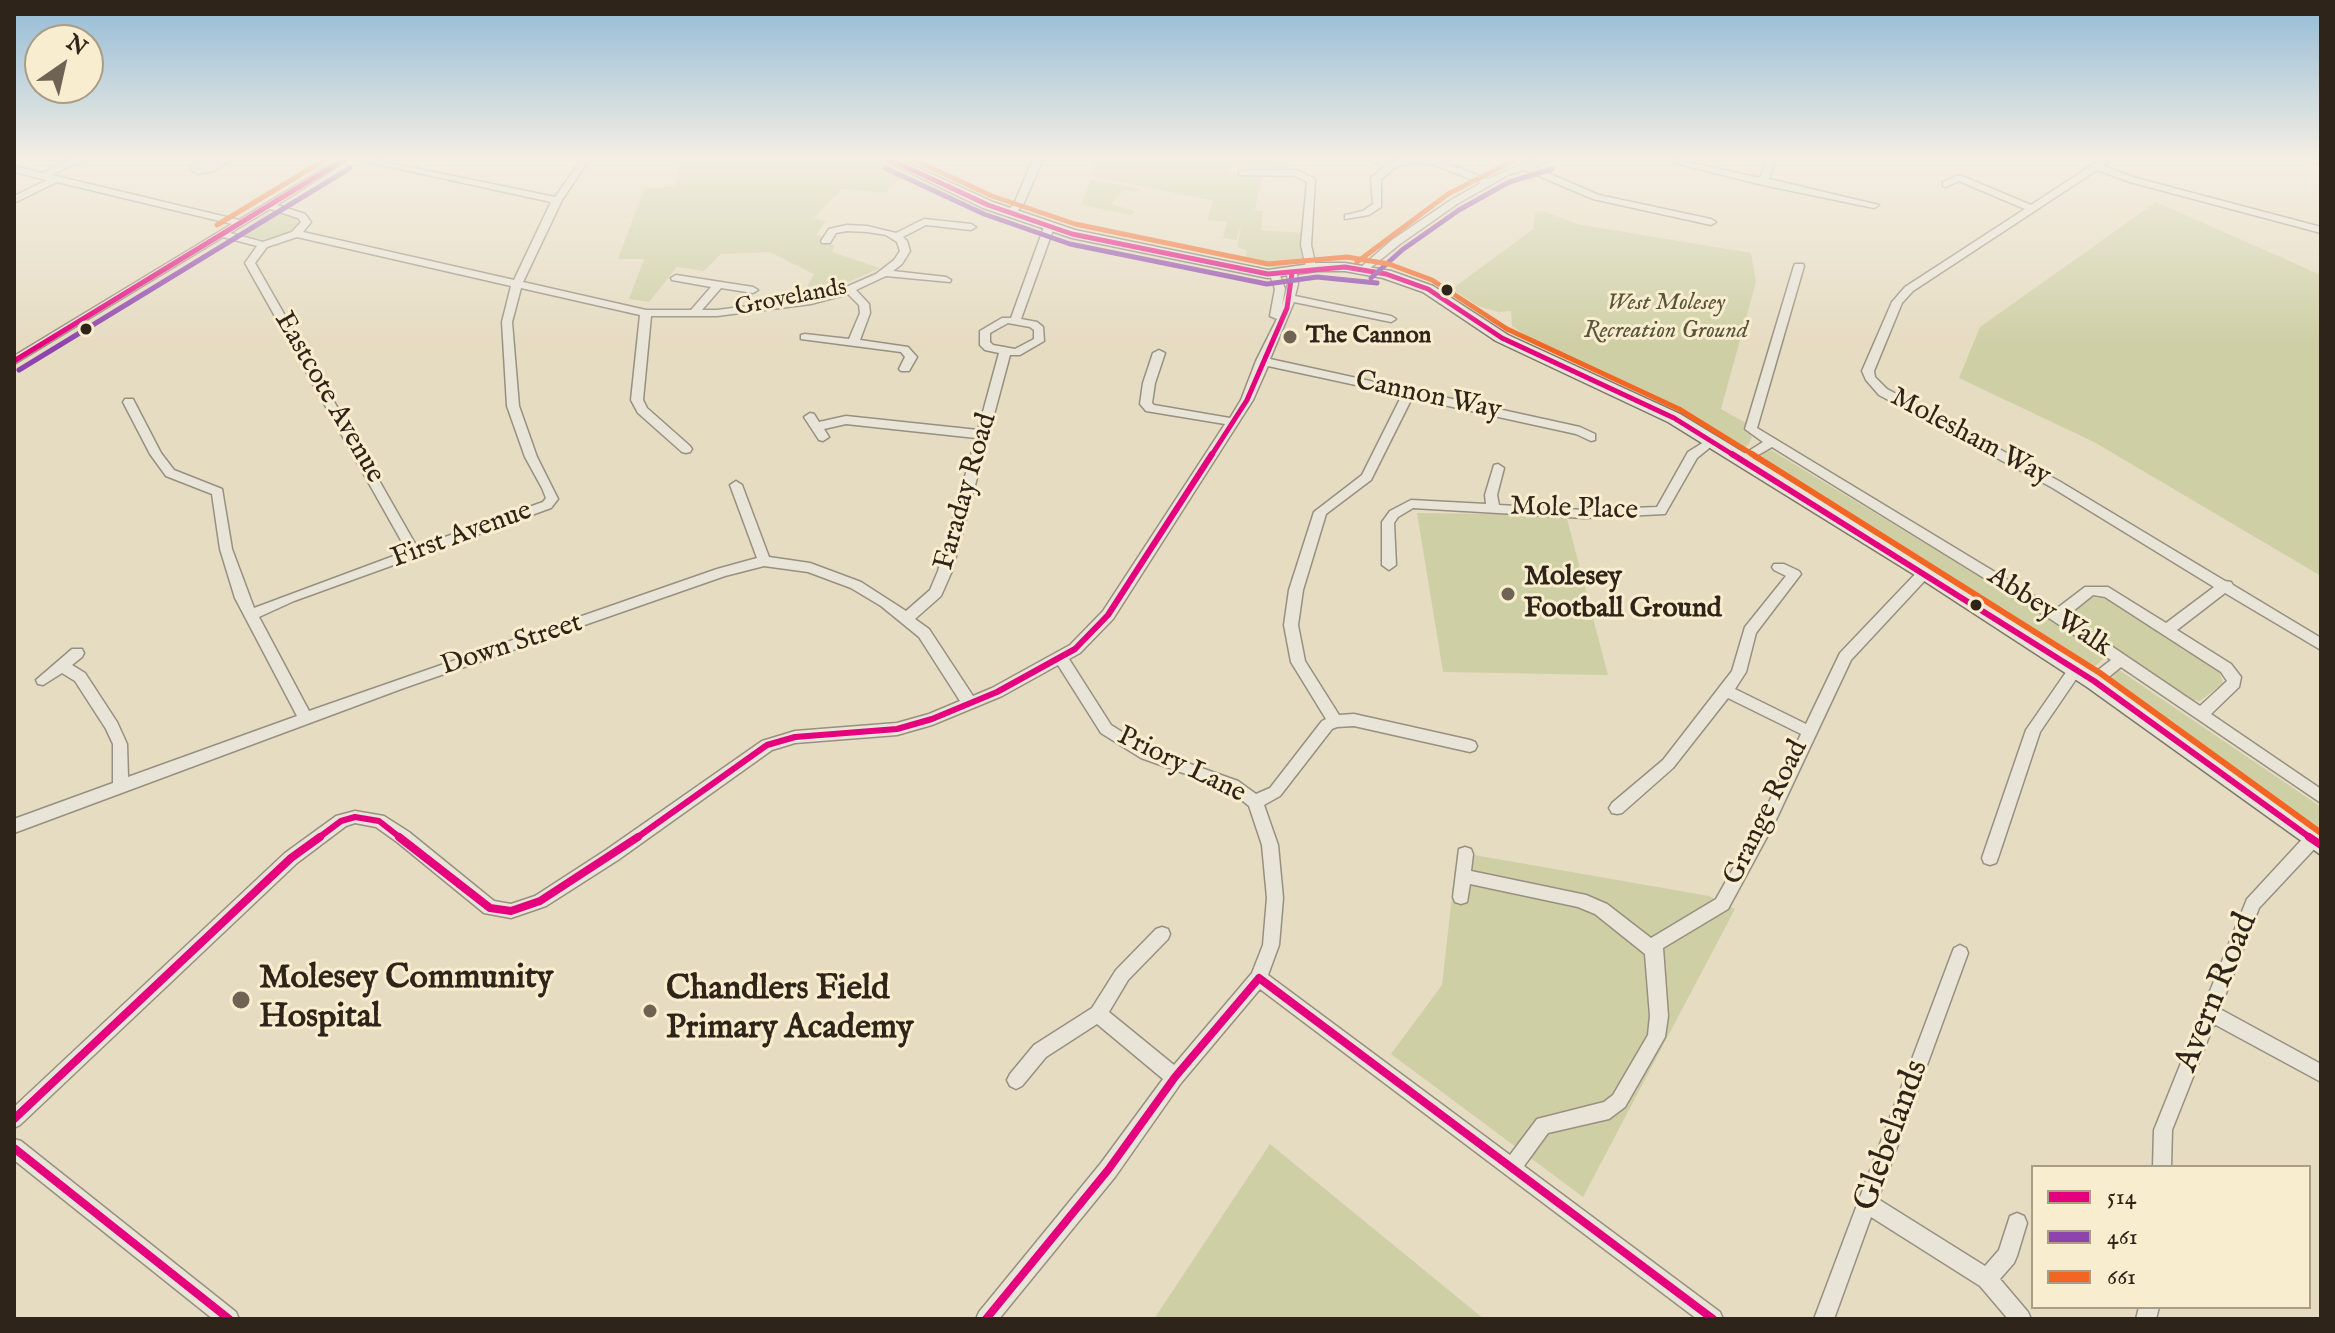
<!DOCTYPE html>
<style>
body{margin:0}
#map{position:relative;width:2335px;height:1333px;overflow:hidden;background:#e6dcc2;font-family:"IM FELL English",serif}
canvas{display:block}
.frame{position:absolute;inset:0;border:16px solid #2f2419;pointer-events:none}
.legend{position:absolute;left:2031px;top:1165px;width:280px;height:144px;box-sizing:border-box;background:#f8edce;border:2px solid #a89d86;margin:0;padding:10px 14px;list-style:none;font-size:24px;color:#2f2419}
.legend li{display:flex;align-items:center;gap:16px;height:40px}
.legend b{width:40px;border:2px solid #a89d86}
.north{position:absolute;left:24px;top:24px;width:80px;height:80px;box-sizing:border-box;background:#f8edce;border:2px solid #a89d86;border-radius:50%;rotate:34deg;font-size:22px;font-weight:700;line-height:32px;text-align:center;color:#2f2419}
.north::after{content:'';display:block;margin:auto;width:28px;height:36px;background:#6f6454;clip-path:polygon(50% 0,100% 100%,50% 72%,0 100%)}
</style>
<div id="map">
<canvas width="2335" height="1333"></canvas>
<div class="frame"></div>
<ul class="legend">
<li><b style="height:10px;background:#e5007d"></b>514</li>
<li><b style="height:10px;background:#8e44ad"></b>461</li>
<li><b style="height:10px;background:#f26522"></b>661</li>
</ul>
<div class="north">N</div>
</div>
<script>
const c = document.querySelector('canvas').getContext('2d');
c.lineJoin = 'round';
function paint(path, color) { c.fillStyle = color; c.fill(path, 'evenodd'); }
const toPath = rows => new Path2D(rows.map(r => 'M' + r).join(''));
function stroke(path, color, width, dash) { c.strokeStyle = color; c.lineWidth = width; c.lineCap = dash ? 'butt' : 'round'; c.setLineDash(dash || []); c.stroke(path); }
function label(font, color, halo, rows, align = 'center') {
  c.font = font + ' "IM FELL English",serif'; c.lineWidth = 6; c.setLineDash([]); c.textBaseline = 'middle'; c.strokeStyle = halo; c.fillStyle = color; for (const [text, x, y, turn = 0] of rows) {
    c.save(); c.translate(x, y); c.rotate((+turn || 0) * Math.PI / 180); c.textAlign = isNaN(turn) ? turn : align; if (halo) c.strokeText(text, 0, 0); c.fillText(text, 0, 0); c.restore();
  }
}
paint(toPath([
 [680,159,874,159,956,197,951,199,905,178,894,183,885,193,842,189,814,218,826,221,816,235,823,236,819,243,835,245,832,252,880,268,829,291,802,296,814,274,770,252,721,254,704,271,677,267,649,302,629,299,644,259,618,259,644,189,675,186],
 [1096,159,1289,159,1288,169,1233,165,1228,170,1236,175,1263,172,1255,210,1263,211,1261,230,1304,233,1302,260,1275,268,1245,261,1247,251,1237,247,1242,223,1236,240,1223,238,1227,222,1207,220,1213,201,1090,176],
 [1091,179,1141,189,1137,192,1124,190,1111,204,1135,211,1132,215,1081,205],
 [2156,202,2321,275,2321,576,2094,442,1959,378,1980,327],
 [1547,212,1577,224,1751,253,1756,282,1721,409,1746,423,1743,430,1752,436,1749,444,1739,452,1652,399,1525,335,1512,326,1511,311,1498,312,1478,306,1452,289,1533,229,1535,213],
 [273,213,295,218,299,224,292,234,269,241,239,234,266,214],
 [1765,450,1771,450,2056,623,2102,655,2103,659,2093,668,2086,666,1754,460],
 [1417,513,1566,515,1608,675,1443,672],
 [2091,597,2109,599,2218,668,2223,683,2200,701,2187,699,2071,620,2071,612],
 [2119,670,2321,807,2321,833,2233,771,2175,723,2109,681],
 [1457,852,1709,896,1735,909,1583,1197,1391,1054,1442,985],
 [1270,1144,1484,1319,1154,1319]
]), '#cecfa5');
const street = toPath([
 [78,159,94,159,69,166,52,175,239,220,339,159,349,159,277,205,305,214,311,222,303,232,514,280,551,202,354,159,371,159,555,197,582,159,590,159,562,200,523,282,646,310,691,310,711,287,672,280,671,278,676,275,753,287,758,290,753,293,721,288,702,310,717,310,811,298,837,291,876,274,894,260,900,251,897,242,886,235,867,232,847,231,836,233,830,243,822,243,821,241,829,229,847,225,867,226,896,233,924,219,971,224,976,227,971,230,926,225,903,237,907,241,910,251,902,264,893,271,946,277,951,280,950,282,886,276,856,290,869,304,870,313,860,340,908,347,917,357,909,371,901,371,899,369,905,357,901,352,801,339,801,335,805,334,849,339,860,313,859,305,848,294,811,304,717,316,651,316,643,400,647,408,690,446,692,449,690,452,686,453,682,452,638,413,631,400,640,315,521,288,512,322,519,406,537,457,558,499,551,508,294,601,259,617,309,711,717,569,757,558,730,485,736,481,742,485,769,557,810,563,861,582,906,611,930,590,938,571,976,438,846,424,824,429,829,437,823,441,819,440,804,417,810,413,814,414,819,422,846,416,978,430,999,353,985,350,980,345,980,331,1002,318,1011,318,1044,227,1049,224,1054,227,1021,319,1037,322,1043,327,1044,341,1020,355,1010,355,952,571,941,596,915,619,929,629,973,696,992,688,1070,645,1103,611,1225,424,1146,411,1140,404,1143,383,1153,353,1159,350,1165,353,1155,383,1152,403,1154,405,1230,418,1241,400,1256,361,1277,319,1270,316,1275,289,1270,275,1271,273,1279,273,1285,289,1282,306,1288,284,1287,273,1292,270,1297,273,1298,284,1295,296,1391,316,1396,319,1391,322,1294,302,1270,359,1580,427,1595,434,1595,440,1591,441,1576,434,1412,398,1371,480,1326,514,1303,590,1298,625,1305,661,1339,715,1354,714,1470,740,1475,742,1477,746,1475,750,1470,752,1354,726,1337,727,1332,729,1280,796,1264,805,1278,845,1283,898,1279,945,1268,975,1510,1155,1537,1119,1604,1102,1613,1095,1648,1035,1650,1016,1645,954,1595,914,1578,907,1470,884,1467,902,1461,904,1455,902,1453,897,1459,849,1465,847,1471,849,1473,854,1471,871,1586,895,1607,904,1651,938,1716,899,1763,815,1801,734,1728,698,1673,768,1622,813,1617,814,1612,813,1609,808,1612,803,1663,760,1732,671,1745,627,1786,576,1774,570,1772,567,1774,564,1784,564,1799,571,1801,574,1756,633,1746,672,1735,689,1806,724,1840,653,1920,569,1930,569,1932,572,1930,575,1851,660,1774,824,1728,909,1663,948,1668,1016,1665,1037,1625,1107,1609,1119,1548,1133,1524,1166,1720,1312,1723,1319,1697,1319,1260,989,1181,1083,1115,1177,999,1319,976,1319,979,1312,1101,1163,1163,1079,1097,1024,1046,1057,1022,1086,1016,1089,1010,1086,1007,1080,1010,1074,1034,1045,1092,1008,1116,970,1156,929,1162,927,1168,929,1170,934,1168,939,1128,980,1109,1012,1174,1065,1252,973,1263,945,1267,898,1262,845,1249,806,1228,789,1141,758,1101,733,1058,665,1002,696,932,725,897,735,795,743,772,750,618,860,546,906,511,918,484,913,397,842,376,827,355,823,346,826,297,863,20,1125,14,1128,14,1107,285,853,336,816,355,811,384,816,409,832,494,901,511,904,535,896,606,850,762,741,795,731,897,723,929,714,960,701,919,637,881,606,851,588,808,572,764,566,725,576,404,688,14,833,14,819,113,783,113,744,106,729,75,681,62,673,43,685,38,684,36,680,72,649,82,649,84,653,82,657,72,665,85,673,117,722,127,744,128,777,297,716,235,598,220,549,212,494,166,476,150,454,123,402,125,399,133,399,161,453,174,470,222,489,232,549,254,608,407,551,245,263,257,246,223,237,14,364,14,356,232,224,57,182,14,203,14,196,47,180,14,172,14,166,42,173,63,162,78,159],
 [270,209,298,218,301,222,292,232,263,242,230,233,270,209],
 [297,237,511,286,502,322,507,406,525,457,542,488,546,498,543,502,417,547,255,263,267,247,297,237],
 [1008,323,1030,327,1034,330,1034,339,1015,349,993,345,990,342,990,333,1008,323],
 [1268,366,1402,395,1362,475,1314,512,1289,590,1284,625,1291,662,1326,719,1322,721,1270,788,1256,794,1238,781,1151,750,1111,725,1069,659,1080,653,1113,619,1253,400,1268,366],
 [205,159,220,160,233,159,214,171,198,174,191,170,191,166,205,159],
 [1033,159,1043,159,1023,205,1013,215,1007,215,1005,213,1014,204,1033,159],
 [1368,159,1380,159,1390,163,1407,159,1435,159,1488,179,1522,164,1541,159,1553,159,1534,167,1599,195,1711,219,1716,222,1711,225,1593,199,1525,170,1508,175,1457,204,1400,244,1364,273,1360,272,1360,268,1392,240,1451,200,1481,183,1432,164,1414,163,1397,166,1381,179,1381,207,1369,215,1345,219,1345,215,1363,211,1373,204,1371,178,1384,167,1368,159],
 [1767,159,1776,159,1769,179,1879,205,1874,208,1763,185,1674,163,1679,160,1760,178,1767,159],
 [2101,159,2112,159,2103,166,2136,178,2321,227,2321,233,2130,182,2097,170,1913,291,1902,303,1874,371,1875,377,1887,389,2059,481,2225,581,2231,582,2233,585,2321,638,2321,650,2225,593,2177,630,2231,664,2241,677,2239,687,2211,714,2321,789,2321,803,2121,667,2099,685,2089,685,2087,681,2089,677,2111,660,2052,620,1772,447,1746,462,1742,463,1736,459,1763,442,1745,429,1794,266,1795,264,1803,264,1804,266,1757,428,2056,609,2085,587,2108,587,2166,623,2214,587,2051,487,1879,395,1866,380,1862,371,1892,302,1905,287,2025,209,1959,181,1946,187,1943,186,1943,182,1956,176,1962,176,2031,205,2101,159],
 [2093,595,2105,597,2221,672,2227,681,2200,706,2067,616,2093,595],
 [2305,159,2321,159,2321,165,2307,161,2305,159],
 [1239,170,1297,170,1315,179,1311,245,1316,267,1315,269,1311,270,1306,267,1301,245,1307,182,1295,176,1242,175,1239,174,1239,170],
 [1712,437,1718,441,1697,458,1665,514,1584,518,1413,508,1398,517,1394,523,1396,565,1389,570,1382,565,1382,522,1390,511,1411,500,1486,504,1485,495,1494,465,1498,464,1504,468,1497,495,1499,505,1584,510,1657,507,1688,452,1712,437],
 [2076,664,2081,665,2083,669,2040,732,1998,858,1996,863,1990,865,1984,863,1982,858,2026,730,2071,665,2076,664],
 [2313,832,2319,834,2321,839,2319,844,2259,908,2220,1009,2321,1064,2321,1082,2214,1024,2172,1130,2171,1167,2153,1167,2154,1130,2247,899,2307,834,2313,832],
 [1960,945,1966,948,1968,953,1878,1199,1985,1266,1999,1250,2010,1216,2017,1213,2024,1216,2027,1223,2017,1256,2014,1263,2000,1279,2028,1312,2031,1319,2008,1319,1980,1286,1871,1217,1834,1319,1814,1319,1952,953,1954,948,1960,945],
 [14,1139,21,1141,236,1312,239,1319,213,1319,14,1160,14,1139],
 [2139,1307,2159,1307,2156,1319,2136,1319,2139,1307]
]);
const secondary = toPath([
 [882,159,899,159,993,202,1075,230,1268,270,1317,263,1345,263,1391,271,1433,286,1508,335,1680,414,1932,567,2101,675,2321,833,2321,855,2087,687,1918,577,1668,422,1496,341,1423,292,1383,278,1345,271,1317,271,1268,278,1072,238,983,208,882,159]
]);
stroke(street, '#979080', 3);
stroke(secondary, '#7e7769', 3);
paint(street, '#e9e4d8');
paint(secondary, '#e9e4d8');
stroke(toPath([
 [889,159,988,205,1072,234,1268,274,1345,267,1386,274,1428,289,1502,338,1674,418,1735,456],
 [14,361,345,159],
 [1211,456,1247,400,1287,308,1292,273]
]), '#e5007d', 5);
stroke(toPath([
 [1732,454,2094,681,2312,839],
 [317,839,341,821,355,817,379,821,402,839],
 [635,839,767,745,795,737,897,729,932,719,997,692,1075,649,1108,615,1212,454]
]), '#e5007d', 6);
stroke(toPath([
 [399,837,490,908,511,911,540,901,638,837],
 [2309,837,2321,845],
 [1259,978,1713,1319],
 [14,1119,291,858,320,837],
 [14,1148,229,1319],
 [986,1319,1108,1170,1175,1077,1259,978]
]), '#e5007d', 8);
stroke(toPath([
 [885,168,984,214,1070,244,1267,284,1317,277,1377,283],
 [1371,278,1402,250,1459,210,1509,182,1552,169],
 [19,370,350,168]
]), '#8e44ad', 5);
stroke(toPath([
 [912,159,992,196,1075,224,1268,264,1347,257,1389,264,1432,280,1507,329,1679,409,1755,456],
 [217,225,326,159],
 [1357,262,1448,194,1517,159]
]), '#f26522', 5);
stroke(toPath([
 [1752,454,2100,673,2321,833]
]), '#f26522', 6);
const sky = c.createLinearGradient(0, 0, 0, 345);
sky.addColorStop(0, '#93bbd6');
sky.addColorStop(0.46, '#f4efe4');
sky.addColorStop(1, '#f4efe400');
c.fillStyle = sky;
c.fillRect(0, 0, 2335, 345);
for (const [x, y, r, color] of [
 [1447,290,7,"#2f2419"],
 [86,329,7,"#2f2419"],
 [1290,337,8,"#6f6454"],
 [1508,594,8,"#6f6454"],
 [1976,605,7,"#2f2419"],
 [241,1000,10,"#6f6454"],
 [650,1011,8,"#6f6454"]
]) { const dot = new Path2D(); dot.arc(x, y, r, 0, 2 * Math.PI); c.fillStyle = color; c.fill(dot); stroke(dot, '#f8edce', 3); }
label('24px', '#2f2419', '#f8edce', [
 ["Grovelands",791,299,-11]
]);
label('italic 24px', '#59543c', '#f8edce', [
 ["West Molesey",1666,304],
 ["Recreation Ground",1666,332]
]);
label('bold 24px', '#2f2419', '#f8edce', [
 ["The Cannon",1306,337]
], 'left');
label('28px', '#2f2419', '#f8edce', [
 ["Cannon Way",1428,397,12],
 ["Eastcote Avenue",328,398,60],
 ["Molesham Way",1970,438,28],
 ["Faraday Road",967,492,-74],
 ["Mole Place",1574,510,2],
 ["First Avenue",462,536,-20],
 ["Abbey Walk",2049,613,33],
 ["Down Street",512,646,-18],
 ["Priory Lane",1181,766,26],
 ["Grange Road",1767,813,-64]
]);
label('bold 28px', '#2f2419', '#f8edce', [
 ["Molesey",1524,578],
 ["Football Ground",1524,610]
], 'left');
label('bold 34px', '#2f2419', '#f8edce', [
 ["Molesey Community",259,980],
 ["Hospital",259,1019],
 ["Chandlers Field",666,991],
 ["Primary Academy",666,1030]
], 'left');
label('34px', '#2f2419', '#f8edce', [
 ["Avern Road",2218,993,-68],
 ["Glebelands",1893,1136,-70]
]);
</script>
